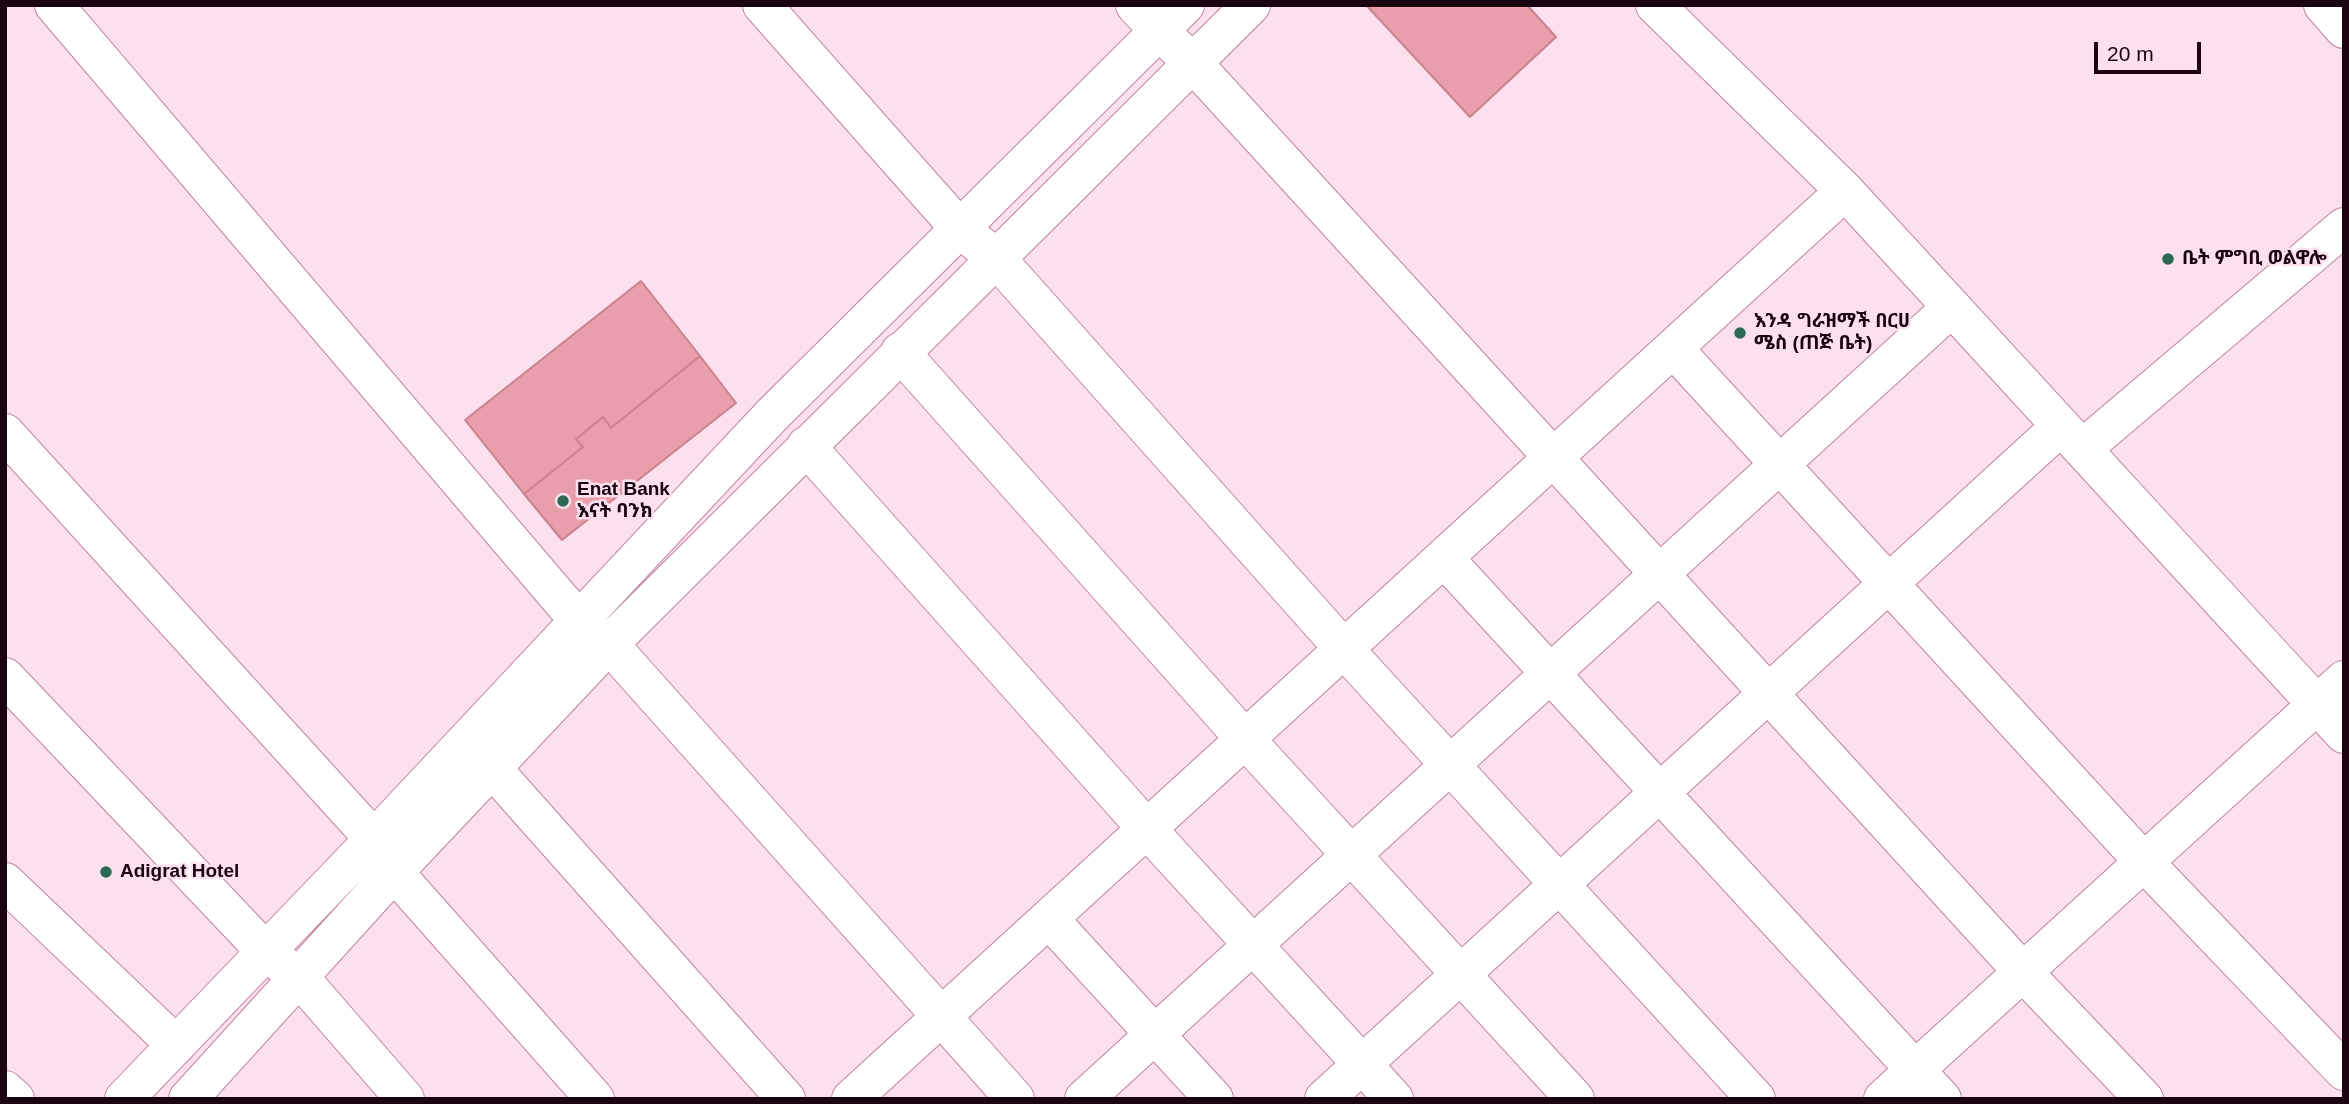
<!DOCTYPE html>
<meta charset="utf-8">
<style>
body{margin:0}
#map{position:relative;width:2349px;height:1104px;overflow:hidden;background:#fce0ed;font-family:Arial,sans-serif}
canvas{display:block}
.frame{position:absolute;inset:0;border:7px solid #19040f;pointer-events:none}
.scale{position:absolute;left:2094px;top:42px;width:107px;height:32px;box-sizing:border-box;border:4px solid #19040f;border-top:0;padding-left:9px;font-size:21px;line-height:24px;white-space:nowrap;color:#19040f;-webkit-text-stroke:5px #fce0ed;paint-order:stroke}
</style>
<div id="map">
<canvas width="2349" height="1104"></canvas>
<div class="frame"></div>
<div class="scale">20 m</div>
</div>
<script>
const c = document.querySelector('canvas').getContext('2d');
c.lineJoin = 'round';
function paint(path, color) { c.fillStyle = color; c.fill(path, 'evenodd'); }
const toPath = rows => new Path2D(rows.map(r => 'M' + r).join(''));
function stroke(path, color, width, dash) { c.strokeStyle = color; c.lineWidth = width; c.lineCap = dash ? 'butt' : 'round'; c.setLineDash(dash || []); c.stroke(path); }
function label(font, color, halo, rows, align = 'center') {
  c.font = font + ' Arial,"Noto Sans Ethiopic",sans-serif'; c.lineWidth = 5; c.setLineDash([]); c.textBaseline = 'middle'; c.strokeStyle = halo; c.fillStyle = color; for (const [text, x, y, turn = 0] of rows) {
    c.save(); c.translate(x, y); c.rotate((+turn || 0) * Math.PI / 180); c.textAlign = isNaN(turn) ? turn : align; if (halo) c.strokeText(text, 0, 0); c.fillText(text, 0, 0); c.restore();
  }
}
const building = toPath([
 [1366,5,1527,5,1556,37,1470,117,1366,5],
 [641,281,700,356,611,428,603,417,576,439,583,447,524,494,465,420,641,281],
 [700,356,736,403,562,540,524,494,583,447,576,439,603,417,611,428,700,356]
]);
paint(building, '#e89fab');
stroke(building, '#c9828e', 2);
const minor = toPath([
 [54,5,579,621,609,644,1015,1099],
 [762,5,960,229,995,257,1344,649,1756,1099],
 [1135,5,1159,31],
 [1655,5,1845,191,2344,734],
 [2323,5,2344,29],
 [1673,348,2143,861,2344,1071],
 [900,352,1245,739,1575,1099],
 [5,433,374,839],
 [806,446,1147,829,1394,1099],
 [2082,449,2344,227],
 [1444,558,1942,1099],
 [5,677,266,952,300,978,405,1099],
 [491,767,786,1099],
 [394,872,595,1099],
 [5,882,176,1045],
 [1049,919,1214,1099],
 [5,1090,15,1099],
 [851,1099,1845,191],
 [1084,1099,1952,307],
 [1324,1099,2061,426],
 [1883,1099,2344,680]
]);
const tertiary = toPath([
 [1159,31,1192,62,2022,971,2144,1099]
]);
const primary = toPath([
 [124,1099,374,839,772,415,1185,5],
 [188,1099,394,872,609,644,1251,5]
]);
stroke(minor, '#c282a2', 40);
stroke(tertiary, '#c282a2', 40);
stroke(primary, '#c282a2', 40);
stroke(minor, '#fff', 38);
stroke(tertiary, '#fff', 38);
stroke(primary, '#fff', 38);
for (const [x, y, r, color] of [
 [2168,259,7,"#2d6a56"],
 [1740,333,7,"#2d6a56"],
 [563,501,7,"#2d6a56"],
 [106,872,7,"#2d6a56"]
]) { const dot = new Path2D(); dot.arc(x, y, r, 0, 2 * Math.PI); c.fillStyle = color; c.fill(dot); stroke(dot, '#fce0ed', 2.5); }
label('bold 19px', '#19040f', '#fce0ed', [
 ["ቤት ምግቢ ወልዋሎ",2182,259],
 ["እንዳ ግራዝማች በርሀ",1754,322],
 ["ሜስ (ጠጅ ቤት)",1754,344],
 ["Enat Bank",577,490],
 ["እናት ባንክ",577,512],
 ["Adigrat Hotel",120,872]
], 'left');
</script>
